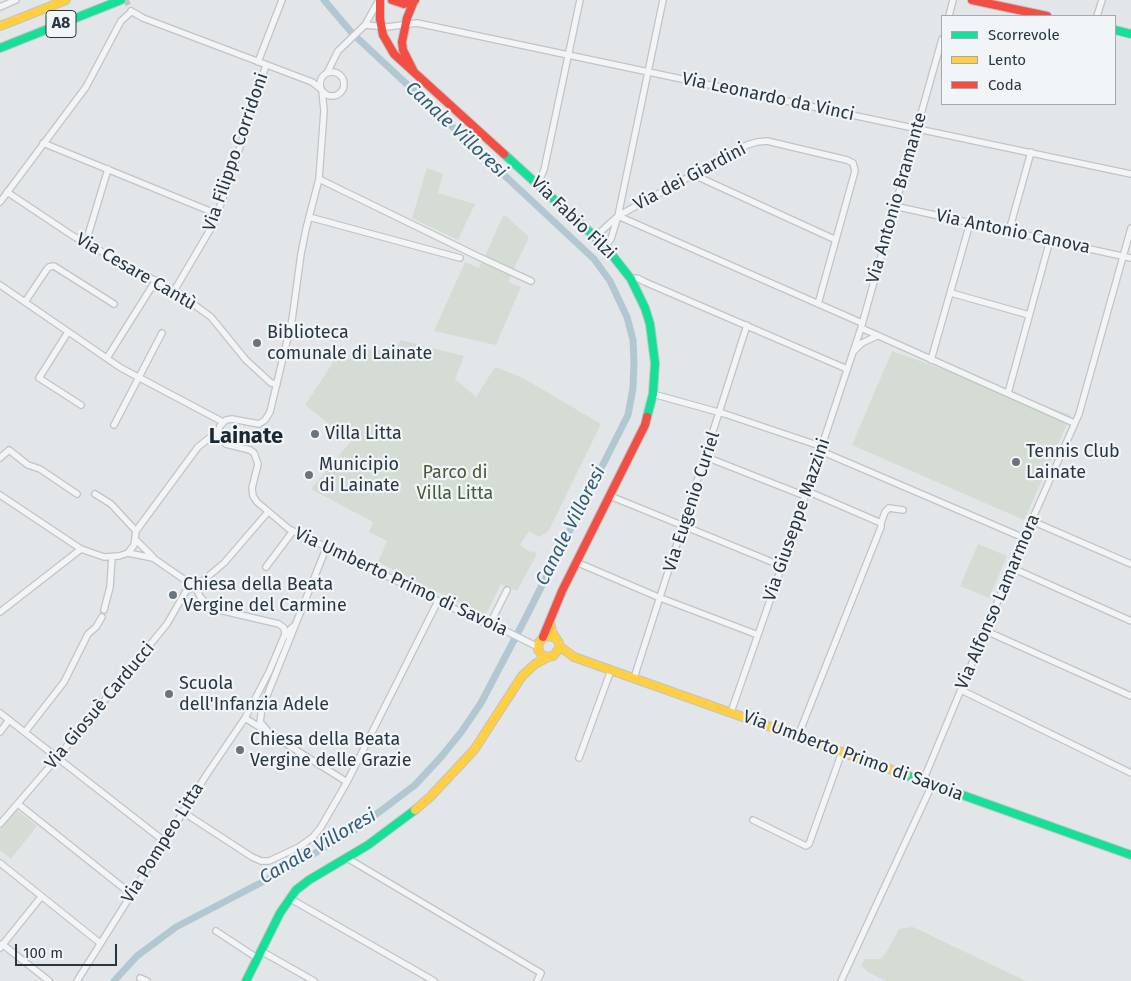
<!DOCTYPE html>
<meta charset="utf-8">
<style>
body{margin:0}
#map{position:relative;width:1131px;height:981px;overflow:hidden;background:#e3e6e8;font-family:"Fira Sans",sans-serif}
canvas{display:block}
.legend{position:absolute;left:941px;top:15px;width:175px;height:90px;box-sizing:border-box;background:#f1f5f7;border:1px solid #a1a9af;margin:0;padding:6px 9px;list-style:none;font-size:15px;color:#293742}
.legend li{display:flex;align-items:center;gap:10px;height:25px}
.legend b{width:25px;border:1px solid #a1a9af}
.scale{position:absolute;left:15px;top:944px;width:102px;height:22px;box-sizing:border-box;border:2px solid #293742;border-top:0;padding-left:6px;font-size:15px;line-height:18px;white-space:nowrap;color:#293742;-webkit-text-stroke:4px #f1f5f7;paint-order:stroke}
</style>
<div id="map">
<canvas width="1131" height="981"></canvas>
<ul class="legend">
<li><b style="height:6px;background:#16e098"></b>Scorrevole</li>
<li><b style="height:6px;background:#ffcf43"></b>Lento</li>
<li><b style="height:6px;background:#f24e42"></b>Coda</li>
</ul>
<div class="scale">100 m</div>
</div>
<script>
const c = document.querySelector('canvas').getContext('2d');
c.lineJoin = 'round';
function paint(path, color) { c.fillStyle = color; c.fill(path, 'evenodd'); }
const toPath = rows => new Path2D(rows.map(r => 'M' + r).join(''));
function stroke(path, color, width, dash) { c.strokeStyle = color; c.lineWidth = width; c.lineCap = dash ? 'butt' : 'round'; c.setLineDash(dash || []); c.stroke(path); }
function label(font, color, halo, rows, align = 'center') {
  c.font = font + ' "Fira Sans",sans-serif'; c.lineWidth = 4.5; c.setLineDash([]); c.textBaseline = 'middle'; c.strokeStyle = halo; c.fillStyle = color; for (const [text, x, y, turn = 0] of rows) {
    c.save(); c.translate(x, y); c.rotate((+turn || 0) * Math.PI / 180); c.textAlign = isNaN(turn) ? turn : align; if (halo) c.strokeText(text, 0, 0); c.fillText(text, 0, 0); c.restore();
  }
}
paint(toPath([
 [427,168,443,174,438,193,475,204,458,240,412,218],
 [503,216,506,216,529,237,514,269,485,256],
 [465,262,479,268,481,262,511,276,508,282,521,287,496,345,434,331],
 [401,340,464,356,455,379,476,397,495,367,523,378,601,424,548,532,539,537,529,531,520,545,532,553,533,551,537,554,517,591,501,584,485,616,378,562,387,541,369,532,373,522,311,489,351,441,305,405,336,358,358,360,363,349,394,351],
 [892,351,1071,415,1024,520,852,445],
 [978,544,1007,556,989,598,960,586],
 [17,810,37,826,11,859,0,850,0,829],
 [913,927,1026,981,885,981,868,972,861,965,865,959,881,959,887,951,899,929]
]), '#d5dcd3');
stroke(toPath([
 [114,981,137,956,176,927,291,867,358,828,415,785,441,757,462,731,481,703,523,623,628,415,633,388,634,362,633,340,627,317,610,281,594,259,352,33,324,0]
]), '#b1c8d3', 7);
stroke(toPath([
 [126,0,131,11]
]), '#bec3c7', 5.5, [5.5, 3]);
const street = toPath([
 [0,7,16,0],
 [131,11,143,18,312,82,321,89],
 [949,16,953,0],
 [1097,16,1102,0],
 [365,25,387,27,417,23,1131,174],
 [258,62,282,0],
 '320 84a12 12 0 1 1 24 0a12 12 0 1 1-24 0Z',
 [327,73,338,51,365,25,379,0],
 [322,91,324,111,319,179,306,229,301,254,292,320,270,412,265,420,259,424,232,419,226,420,220,426,218,431,219,437,226,444,250,450,254,453,258,464,252,488,253,496,257,502,289,529,478,620,504,630,538,647],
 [43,143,217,214],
 [694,175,836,240],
 [319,179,477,256,531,281],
 [536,182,540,179,544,170,580,0],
 [7,192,73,236,178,293,211,317,246,360,271,383,277,384],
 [0,202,86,87,121,21,131,12],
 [894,206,1131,258],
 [618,216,862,323],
 [309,217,460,258],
 [1009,231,1031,152],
 [596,236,618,216,747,145,757,142,767,141,847,160,853,163,855,171,818,304],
 [86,242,108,169],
 [605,246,611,239,618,216,663,0],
 [631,279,637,278,645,282,847,369],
 [0,285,121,368,223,422],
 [174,291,214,223,228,184,266,65],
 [951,293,1029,315],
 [25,302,47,269,49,267,54,266,114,304],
 [861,328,1074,423],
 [68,332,39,378,81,405],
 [854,351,862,343,877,336],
 [107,358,156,280],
 [931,360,970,223],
 [1008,393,1050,240],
 [653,394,725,414,823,447],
 [114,425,162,333],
 [821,451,1024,538],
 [706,457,805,496],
 [0,458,9,450,28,465,40,469,77,494],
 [807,491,881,523],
 [95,494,111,504,136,531],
 [0,495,81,549,104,557,119,556,128,553,134,545,136,531],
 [610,496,782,566],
 [1032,521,1131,564],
 [136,531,198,447,218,431],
 [135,539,153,557],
 [128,553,153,558,195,587,201,598,207,604,215,609,279,624,284,628,285,634,287,635],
 [576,562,658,597,758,635],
 [266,567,293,531],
 [1012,568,1131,621],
 [104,610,110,587,112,557],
 [0,612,81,549],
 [490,624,507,590],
 [986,631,1131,696],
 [634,678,747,325],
 [961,690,1131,773],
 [731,712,782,566,861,328,942,39],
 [0,713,164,841],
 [245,718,347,782],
 [267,730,260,722,262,708,327,546],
 [0,732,9,720],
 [25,732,64,682,88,634,96,627,102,617],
 [798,736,881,527,881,523,885,512,889,508,903,510],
 [579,758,611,670],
 [923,781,1024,538,1079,414,1131,228],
 [18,804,131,894],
 [183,812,252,857,261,861,269,861,299,847,313,837,321,827,347,782,438,601],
 [753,820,806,846,809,844,842,752],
 [0,824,57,758,167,624,186,591,199,584,224,563,268,512],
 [347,858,541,973,537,981],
 [0,863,100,943],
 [289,898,434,981],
 [216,931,257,958],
 [2,944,49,981],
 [0,948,41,897],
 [261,951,314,981],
 [140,978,147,981],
 [77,981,207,774,245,718,269,672,285,634,295,625],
 [841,981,932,785]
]);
const fast = toPath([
 [1115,30,1131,34],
 [0,48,121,0],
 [504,154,605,246,631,279,645,308,650,324,655,363,653,394,647,417],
 [906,775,1131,855],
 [246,981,280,913,296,890,309,880,368,845,415,810]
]);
const slow = toPath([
 [0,26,66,0],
 [550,622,552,632,559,643,559,649,553,656,548,657,542,655,538,650,539,642,545,636,554,637],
 [559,646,574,657,906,775],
 [415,810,430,797,474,750,522,676,535,664,548,657]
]);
const jam = toPath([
 [380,0,380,19,383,35,394,54,504,154],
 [392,0,404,4,415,0],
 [972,0,1047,16],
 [413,70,403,50,402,42,407,18,414,1],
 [543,637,562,591,645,425,647,417]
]);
stroke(street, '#c1c4c6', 8);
stroke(fast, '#c1c4c6', 10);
stroke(slow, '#c1c4c6', 10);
stroke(jam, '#c1c4c6', 10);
stroke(street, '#f2f4f5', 5.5);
stroke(fast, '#16e098', 8);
stroke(slow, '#ffcf43', 8);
stroke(jam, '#f24e42', 8);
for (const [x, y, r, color] of [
 [257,343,5,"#6a747c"],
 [315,434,5,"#6a747c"],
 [1016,462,5,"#6a747c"],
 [309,475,5,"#6a747c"],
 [173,595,5,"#6a747c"],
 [169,694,5,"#6a747c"],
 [240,750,5,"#6a747c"]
]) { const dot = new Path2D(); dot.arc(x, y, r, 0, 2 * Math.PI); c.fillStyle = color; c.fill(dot); stroke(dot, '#f1f5f7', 2); }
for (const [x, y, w] of [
 [61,24,30]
]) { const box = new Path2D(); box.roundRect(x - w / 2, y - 13.5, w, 27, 4); c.fillStyle = '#f1f5f7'; c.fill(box); stroke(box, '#293742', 1); }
label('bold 16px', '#293742', null, [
 ["A8",61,24]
]);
label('18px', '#293742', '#f1f5f7', [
 ["Via Leonardo da Vinci",768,97,12],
 ["Via Filippo Corridoni",236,152,-71],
 ["Via dei Giardini",690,177,-28],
 ["Via Antonio Bramante",897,198,-74],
 ["Via Fabio Filzi",573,218,44],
 ["Via Antonio Canova",1013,232,12],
 ["Via Cesare Cantù",136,272,30],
 ["Via Eugenio Curiel",692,502,-72],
 ["Via Giuseppe Mazzini",797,520,-71],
 ["Via Umberto Primo di Savoia",401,582,25],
 ["Via Alfonso Lamarmora",998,602,-67],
 ["Via Giosuè Carducci",100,706,-50],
 ["Via Umberto Primo di Savoia",853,756,20],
 ["Via Pompeo Litta",163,843,-58]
]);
label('18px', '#293742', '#f1f5f7', [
 ["Biblioteca",267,333],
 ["comunale di Lainate",267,354],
 ["Villa Litta",325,434],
 ["Tennis Club",1026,452],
 ["Lainate",1026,473],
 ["Municipio",319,465],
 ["di Lainate",319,486],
 ["Chiesa della Beata",183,585],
 ["Vergine del Carmine",183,606],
 ["Scuola",179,684],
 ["dell'Infanzia Adele",179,705],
 ["Chiesa della Beata",250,740],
 ["Vergine delle Grazie",250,761]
], 'left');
label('18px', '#455e36', '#f1f5f7', [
 ["Parco di",455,473],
 ["Villa Litta",455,494]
]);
label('italic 19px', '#335d77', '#f1f5f7', [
 ["Canale Villoresi",456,130,43],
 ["Canale Villoresi",571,526,-63],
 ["Canale Villoresi",318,847,-30]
]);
label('bold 22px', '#1b2833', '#f1f5f7', [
 ["Lainate",246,437]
]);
</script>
